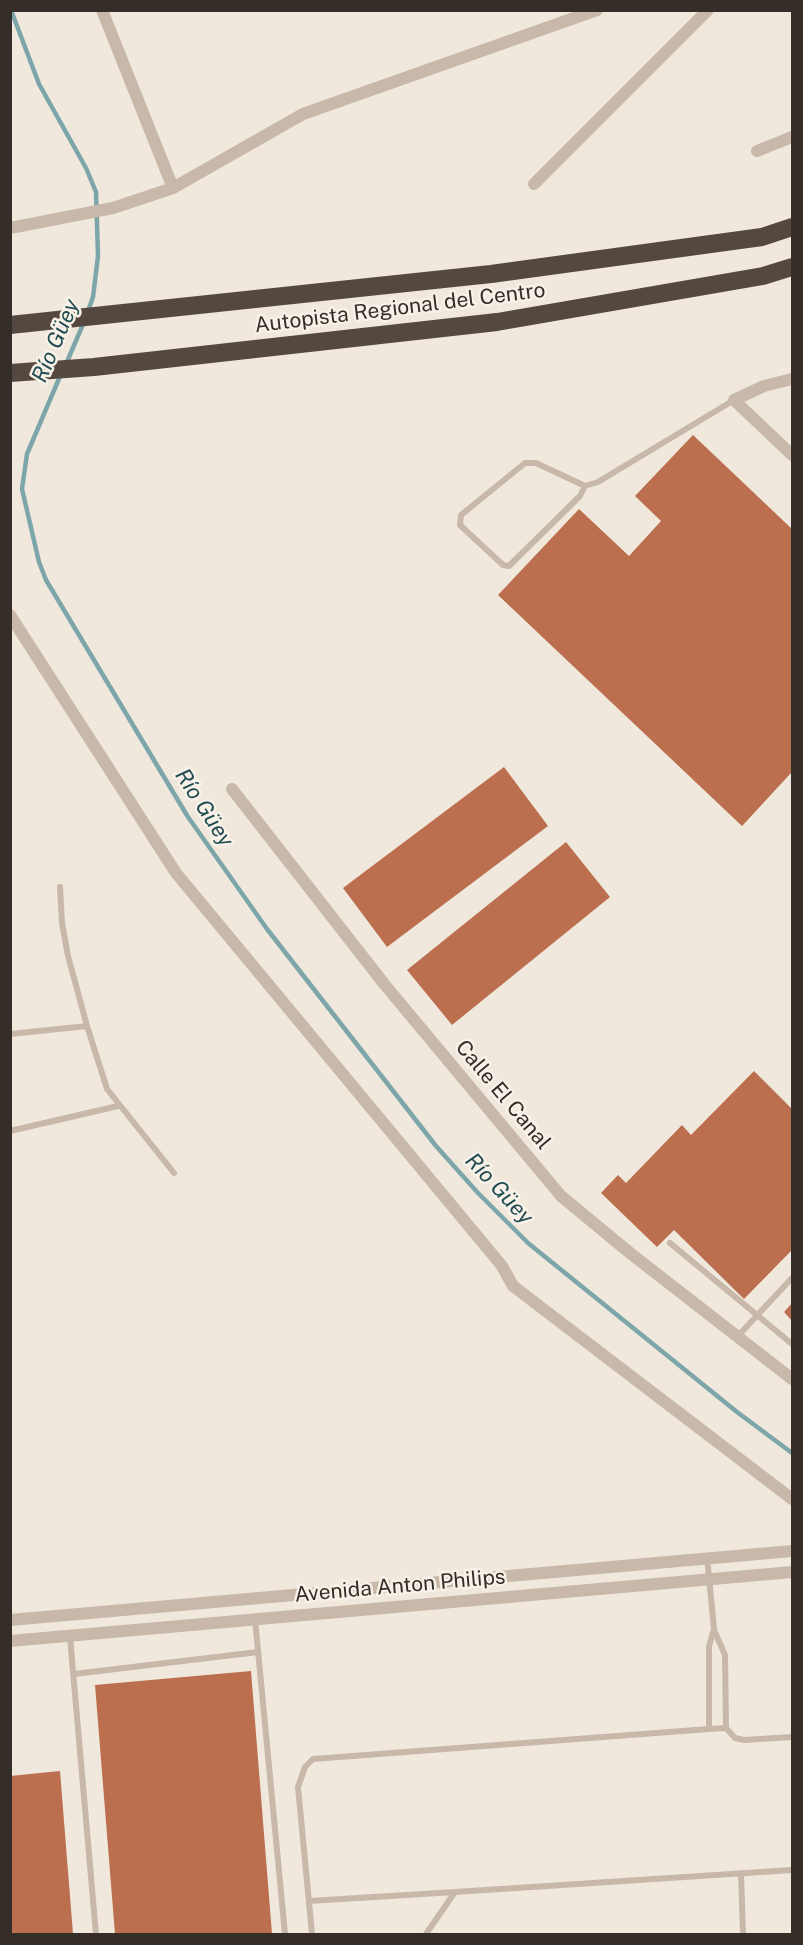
<!DOCTYPE html>
<meta charset="utf-8">
<style>
body{margin:0}
#map{position:relative;width:803px;height:1945px;overflow:hidden;background:#f0e8dc;font-family:"Public Sans",sans-serif}
canvas{display:block}
.frame{position:absolute;inset:0;border:12px solid #342d28;pointer-events:none}
</style>
<div id="map">
<canvas width="803" height="1945"></canvas>
<div class="frame"></div>
</div>
<script>
const c = document.querySelector('canvas').getContext('2d');
c.lineJoin = 'round';
const toPath = rows => new Path2D(rows.map(r => 'M' + r).join(''));
function stroke(path, color, width, dash) { c.strokeStyle = color; c.lineWidth = width; c.lineCap = dash ? 'butt' : 'round'; c.setLineDash(dash || []); c.stroke(path); }
function paint(path, color) { c.fillStyle = color; c.fill(path, 'evenodd'); }
function label(font, color, halo, rows, align = 'center') {
  c.font = font + ' "Public Sans",sans-serif'; c.lineWidth = 5; c.setLineDash([]); c.textBaseline = 'middle'; c.strokeStyle = halo; c.fillStyle = color; for (const [text, x, y, turn = 0] of rows) {
    c.save(); c.translate(x, y); c.rotate((+turn || 0) * Math.PI / 180); c.textAlign = isNaN(turn) ? turn : align; if (halo) c.strokeText(text, 0, 0); c.fillText(text, 0, 0); c.restore();
  }
}
stroke(toPath([
 [11,10,39,84,86,168,96,192,98,256,93,297,88,311],
 [66,364,84,322],
 [61,374,27,454,22,489,39,562,46,580,188,817,267,929,436,1146,478,1193,528,1243,737,1412,792,1453]
]), '#7da6aa', 4.5);
paint(toPath([
 [693,435,792,529,792,772,742,826,498,595,579,509,629,556,661,521,635,496],
 [504,767,548,826,387,947,343,888],
 [566,842,610,897,452,1025,407,970],
 [754,1071,792,1109,792,1250,744,1299,674,1230,657,1247,601,1193,618,1175,626,1183,682,1125,691,1135],
 [792,1303,792,1321,784,1312],
 [251,1671,272,1934,115,1934,95,1685],
 [60,1771,73,1934,10,1934,10,1776]
]), '#bb6f4e');
stroke(toPath([
 [585,486,580,496,509,566,503,565,460,525,461,515,525,463,536,463,585,486,598,482,734,400],
 [87,1026,107,1089,174,1173],
 [10,1034,87,1026,68,956,62,923,60,887],
 [10,1131,118,1106],
 [670,1243,792,1344],
 [737,1337,792,1278],
 [707,1557,714,1629,709,1646,709,1729],
 [255,1619,285,1934],
 [714,1630,725,1655,726,1728],
 [70,1637,96,1934],
 [74,1674,258,1652],
 [741,1874,743,1934],
 [309,1901,455,1892],
 [312,1934,298,1787,305,1767,313,1759,709,1729,726,1728,735,1738,744,1740,792,1737],
 [426,1934,455,1892,792,1870]
]), '#c7b8a9', 6);
stroke(toPath([
 [102,10,173,188],
 [757,151,792,137],
 [534,184,708,10],
 [10,228,113,208,173,188,303,114,597,10],
 [792,379,764,386,734,400,792,455],
 [10,615,176,873,502,1266,513,1286,792,1499],
 [232,789,385,985,561,1196,630,1253,792,1379],
 [10,1620,792,1551],
 [10,1641,792,1572]
]), '#c7b8a9', 12);
stroke(toPath([
 [10,325,491,274,762,237,792,227],
 [10,373,94,367,497,322,763,276,792,267]
]), '#554840', 18);
label('21px', '#342d28', '#f8f1e8', [
 ["Autopista Regional del Centro",400,308,-7],
 ["Calle El Canal",503,1095,50],
 ["Avenida Anton Philips",400,1586,-5]
]);
label('italic 22px', '#214c52', '#f8f1e8', [
 ["Río Güey",56,341,-67],
 ["Río Güey",204,808,57],
 ["Río Güey",499,1189,47]
]);
</script>
